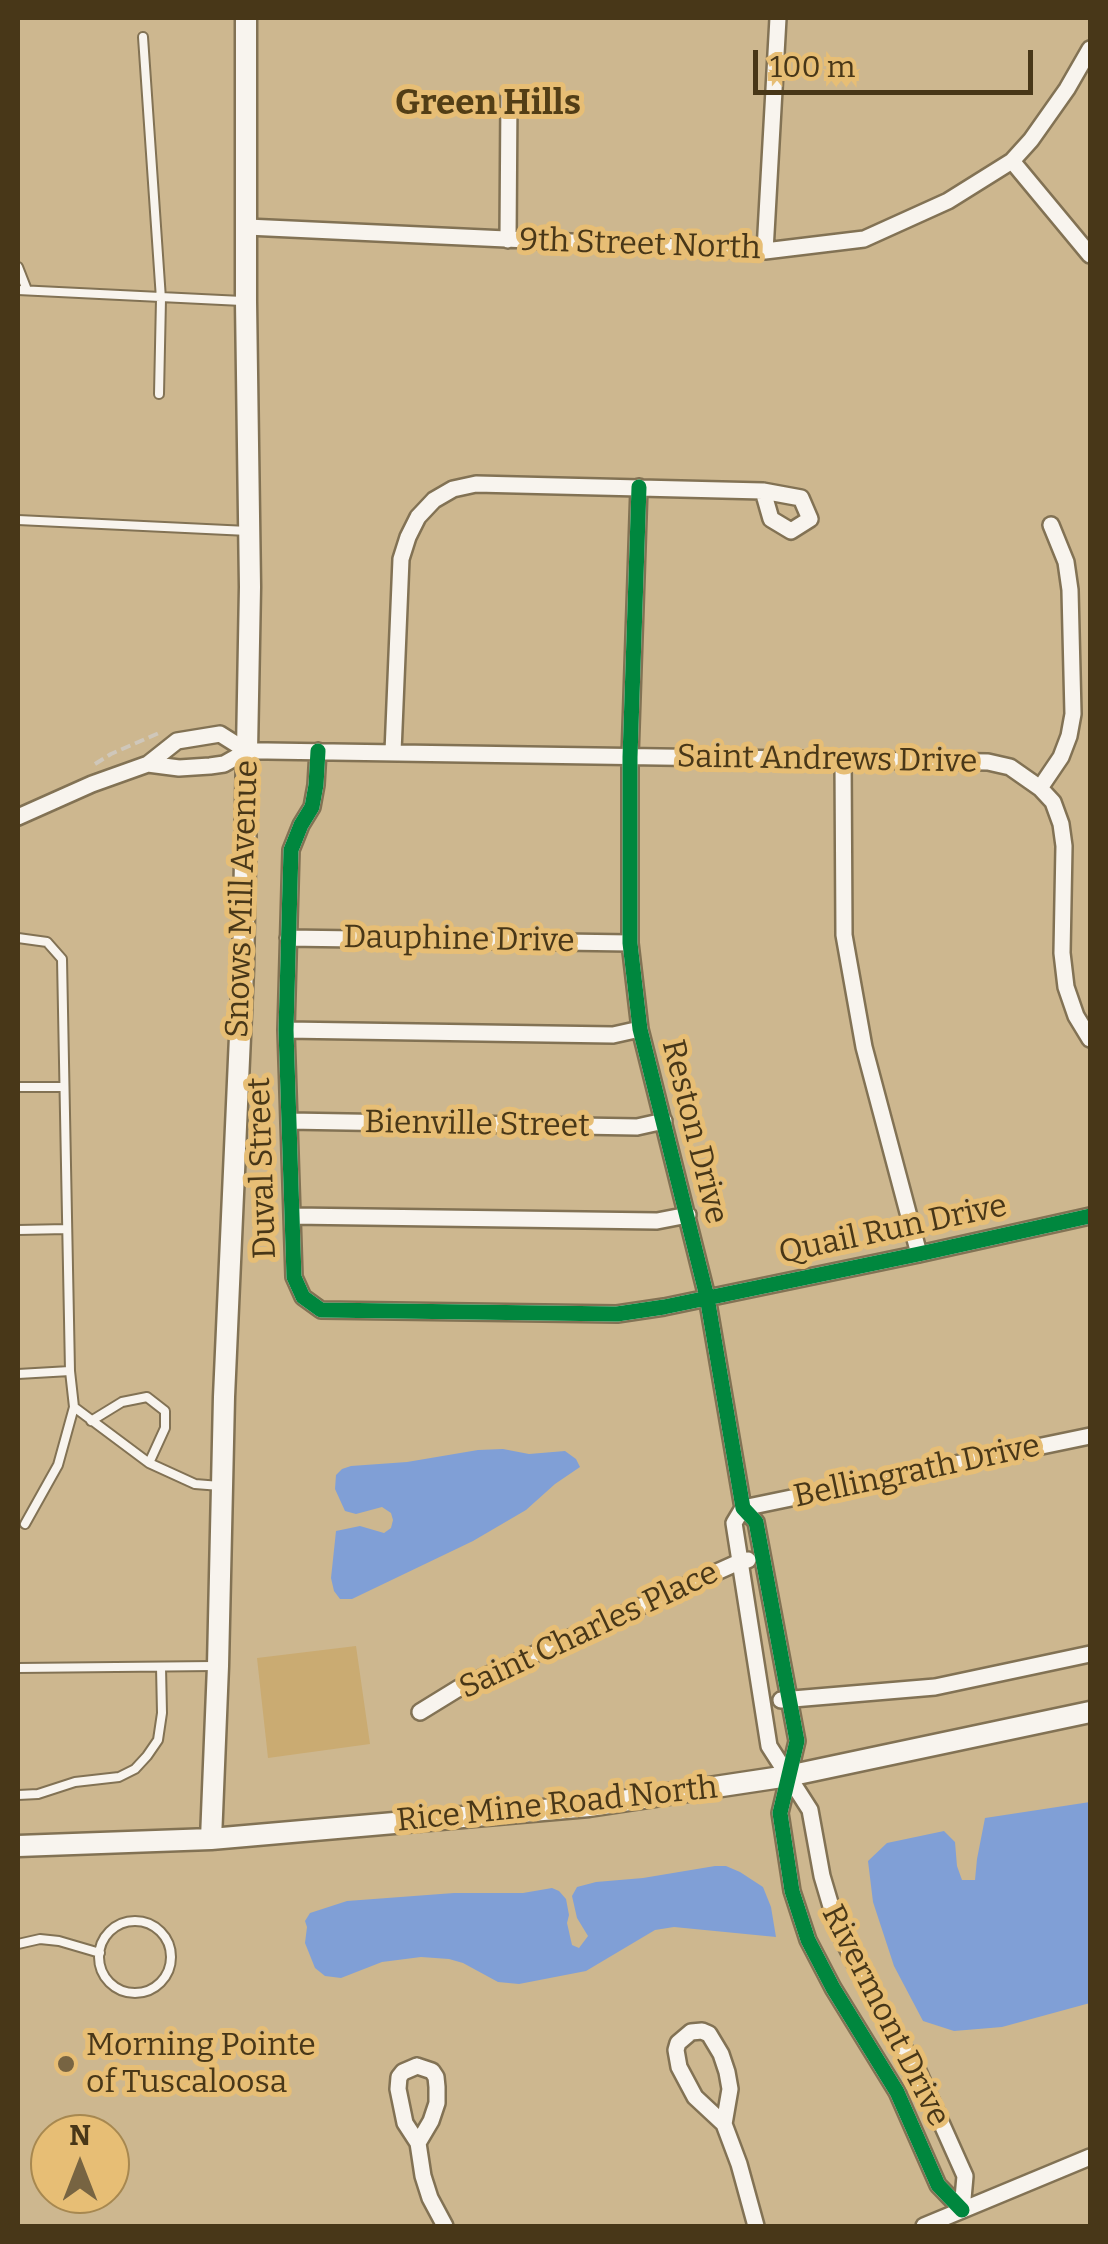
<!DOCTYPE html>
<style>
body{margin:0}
#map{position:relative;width:1108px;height:2244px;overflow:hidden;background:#cdb78f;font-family:Bitter,serif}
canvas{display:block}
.frame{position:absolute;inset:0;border:20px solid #483718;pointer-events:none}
.north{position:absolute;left:30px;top:2114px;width:100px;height:100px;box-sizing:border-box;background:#e7be75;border:2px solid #a78850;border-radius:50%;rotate:0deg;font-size:28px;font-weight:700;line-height:40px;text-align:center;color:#483718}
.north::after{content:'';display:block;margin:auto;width:35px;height:45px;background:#776442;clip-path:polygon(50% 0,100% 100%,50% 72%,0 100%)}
.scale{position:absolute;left:753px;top:50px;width:280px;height:45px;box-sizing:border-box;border:5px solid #483718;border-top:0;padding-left:12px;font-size:30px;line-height:35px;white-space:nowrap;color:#483718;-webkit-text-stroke:8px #e7be75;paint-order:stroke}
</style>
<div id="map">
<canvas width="1108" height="2244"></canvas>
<div class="frame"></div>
<div class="north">N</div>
<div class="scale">100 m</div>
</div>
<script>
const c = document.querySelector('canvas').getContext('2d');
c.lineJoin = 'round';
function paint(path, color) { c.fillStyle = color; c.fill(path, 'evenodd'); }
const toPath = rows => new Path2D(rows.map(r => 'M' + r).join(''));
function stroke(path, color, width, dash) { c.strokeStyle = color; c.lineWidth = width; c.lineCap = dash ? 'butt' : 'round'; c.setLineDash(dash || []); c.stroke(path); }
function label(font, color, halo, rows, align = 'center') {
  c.font = font + ' Bitter,serif'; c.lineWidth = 10; c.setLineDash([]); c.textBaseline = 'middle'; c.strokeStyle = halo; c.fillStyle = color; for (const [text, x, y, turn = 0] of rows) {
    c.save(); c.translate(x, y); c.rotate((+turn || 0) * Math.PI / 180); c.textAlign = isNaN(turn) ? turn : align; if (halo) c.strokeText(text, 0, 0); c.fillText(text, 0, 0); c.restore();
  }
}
paint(toPath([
 [356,1646,370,1744,268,1758,257,1658]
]), '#caab72');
paint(toPath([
 [503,1449,529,1454,565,1451,576,1459,580,1467,555,1484,526,1510,473,1541,352,1599,340,1599,334,1591,331,1578,336,1531,360,1526,384,1533,391,1528,393,1520,391,1513,382,1507,356,1514,345,1511,335,1489,336,1475,342,1469,351,1466,407,1462,478,1450],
 [1090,1802,1090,2003,1002,2027,954,2031,923,2021,894,1966,873,1902,868,1861,887,1843,944,1831,955,1842,957,1866,962,1880,975,1880,977,1859,985,1818],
 [715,1866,726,1866,740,1872,763,1887,771,1907,776,1937,674,1927,655,1930,586,1971,519,1984,498,1982,463,1963,449,1959,421,1957,382,1962,341,1978,325,1976,315,1968,305,1943,307,1927,305,1921,310,1913,347,1901,454,1893,523,1893,552,1888,559,1891,566,1899,569,1915,567,1923,572,1945,579,1948,588,1936,577,1918,572,1896,577,1887,596,1882,643,1878]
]), '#809fd6');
const service = toPath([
 [143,37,161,299,159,394],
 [18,267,27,290],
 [18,290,242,301],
 [18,520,248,531],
 [18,938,47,942,62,959,70,1371,74,1407,149,1463,195,1484,220,1486],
 [18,1087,64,1087],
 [18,1230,67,1229],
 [18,1374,70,1371],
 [91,1421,122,1402,147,1397,165,1411,165,1428,149,1463],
 [25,1524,58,1465,74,1407],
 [18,1668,214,1666],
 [18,1795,38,1794,75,1782,119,1777,135,1769,147,1756,158,1740,162,1713,161,1667],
 '99 1957a36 36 0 1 1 72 0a36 36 0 1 1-72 0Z',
 [18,1944,40,1939,59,1941,100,1953]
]);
const minor = toPath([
 [1012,161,1090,255],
 [247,227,765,251,864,239,948,201,1012,161,1031,140,1067,89,1090,49],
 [508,240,509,96],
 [765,251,778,18],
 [639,487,630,757,630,943,640,1029,707,1297,743,1508,756,1522,797,1741,780,1813,792,1891,808,1940,833,1988,897,2092,938,2185,962,2210],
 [1051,525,1066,562,1070,590,1073,714,1069,736,1061,757,1040,788,1053,802,1061,824,1064,846,1062,953,1066,987,1076,1016,1090,1039],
 [318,751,316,785,312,807,301,825,291,850,286,1030,294,1277,303,1297,321,1310,617,1314,664,1307,919,1254,1090,1216],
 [393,752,401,559,408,537,418,517,434,500,453,489,476,484,763,491,801,498,810,519,791,531,771,519,763,491],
 [843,759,844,935,864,1047,919,1254],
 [148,764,179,768,210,766,224,764,247,751,267,751,988,762,1010,767,1040,788],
 [18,817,92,784,148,764,177,741,220,734,247,751],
 [288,938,630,943],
 [286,1030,613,1035,640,1029],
 [289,1121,637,1127,664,1121],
 [293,1216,657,1221,688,1215],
 [743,1508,734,1523,769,1746,810,1810,822,1876,838,1930,870,1993,918,2071,965,2176,962,2210],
 [743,1508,1090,1436],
 [781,1700,935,1687,1090,1654],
 [420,1712,459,1688,739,1562,748,1560],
 [702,2031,709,2034,721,2054,727,2072,730,2089,724,2124,695,2097,679,2067,676,2050,678,2043,691,2032,702,2031],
 [417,2066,432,2071,436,2077,437,2087,437,2103,431,2121,418,2143,405,2123,398,2089,399,2077,403,2072,417,2066],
 [724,2124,739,2164,756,2226],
 [418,2143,423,2176,430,2198,445,2226],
 [924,2226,1090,2157]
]);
const secondary = toPath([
 [211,1839,218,1666,224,1397,243,969,250,587,246,302,246,18],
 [18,1846,211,1839,589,1806,788,1776,1090,1712]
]);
stroke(service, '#827254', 12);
stroke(minor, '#827254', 20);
stroke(secondary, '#827254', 25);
stroke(toPath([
 [95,764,111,754,159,733]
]), '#cfc7ba', 4, [10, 5]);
stroke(service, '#f8f4ee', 8);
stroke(minor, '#f8f4ee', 15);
stroke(secondary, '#f8f4ee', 20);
stroke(toPath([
 [639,487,630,757,630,943,640,1029,707,1297,743,1508,756,1522,797,1741,780,1813,792,1891,808,1940,833,1988,897,2092,938,2185,962,2210],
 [318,751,316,785,312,807,301,825,291,850,286,1030,294,1277,303,1297,321,1310,617,1314,664,1307,919,1254,1090,1216]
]), '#00873e', 15);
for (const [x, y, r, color] of [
 [66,2064,10,"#776442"]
]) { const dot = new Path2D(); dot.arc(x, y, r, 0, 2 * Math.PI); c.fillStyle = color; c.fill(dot); stroke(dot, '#e7be75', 4); }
label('32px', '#483718', '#e7be75', [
 ["9th Street North",640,245,2],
 ["Saint Andrews Drive",827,760,1],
 ["Snows Mill Avenue",243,899,-88],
 ["Dauphine Drive",459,940,1],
 ["Bienville Street",477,1125,1],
 ["Reston Drive",694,1132,76],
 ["Duval Street",263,1168,-92],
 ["Quail Run Drive",893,1230,-12],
 ["Bellingrath Drive",917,1472,-12],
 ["Saint Charles Place",589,1631,-25],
 ["Rice Mine Road North",557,1805,-6],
 ["Rivermont Drive",885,2016,63]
]);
label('32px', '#483718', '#e7be75', [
 ["Morning Pointe",86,2046],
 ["of Tuscaloosa",86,2083]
], 'left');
label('bold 35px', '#523e16', '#e7be75', [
 ["Green Hills",488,104]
]);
</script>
